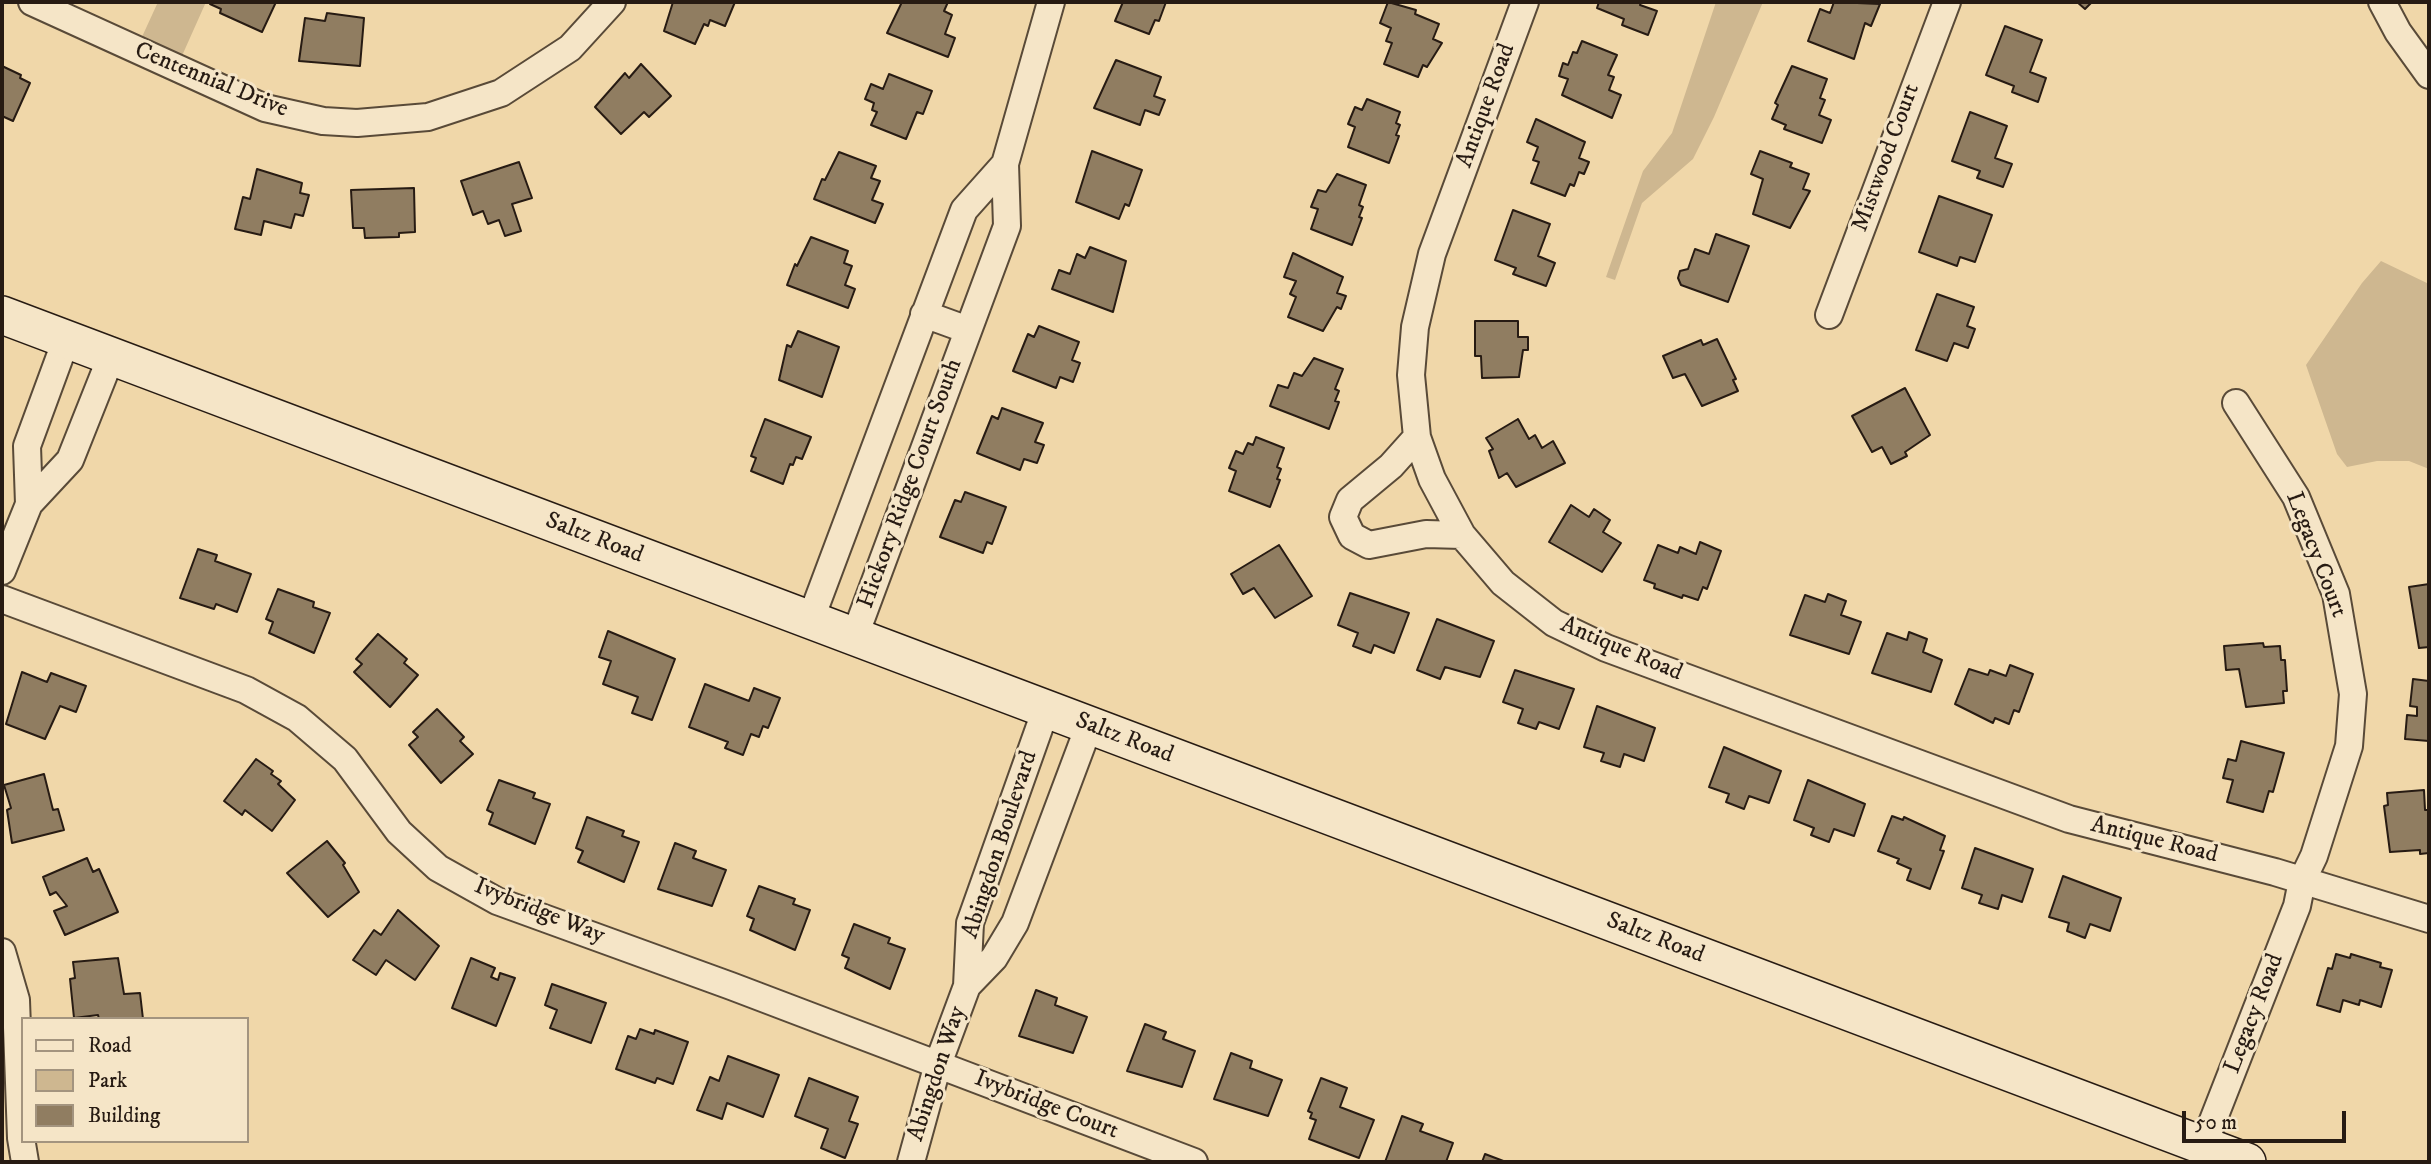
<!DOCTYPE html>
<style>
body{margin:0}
#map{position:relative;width:2431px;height:1164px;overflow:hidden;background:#f0d7a9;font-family:"IM FELL DW Pica",serif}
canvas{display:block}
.frame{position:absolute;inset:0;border:4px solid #271b13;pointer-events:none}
.legend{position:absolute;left:21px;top:1017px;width:228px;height:126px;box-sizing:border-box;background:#f5e5c7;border:2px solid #a3947f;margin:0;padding:9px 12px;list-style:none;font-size:21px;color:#271b13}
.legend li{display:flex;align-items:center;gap:14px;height:35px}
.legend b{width:35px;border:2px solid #a3947f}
.scale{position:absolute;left:2182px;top:1111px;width:164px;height:32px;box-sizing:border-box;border:4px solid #271b13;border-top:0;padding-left:9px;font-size:21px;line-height:24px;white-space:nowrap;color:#271b13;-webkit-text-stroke:5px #f5e5c7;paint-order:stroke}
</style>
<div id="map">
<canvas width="2431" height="1164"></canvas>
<div class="frame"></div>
<ul class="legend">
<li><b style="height:9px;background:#f5e5c7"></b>Road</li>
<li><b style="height:19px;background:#ceb790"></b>Park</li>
<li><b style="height:19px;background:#907d61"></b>Building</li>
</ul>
<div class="scale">50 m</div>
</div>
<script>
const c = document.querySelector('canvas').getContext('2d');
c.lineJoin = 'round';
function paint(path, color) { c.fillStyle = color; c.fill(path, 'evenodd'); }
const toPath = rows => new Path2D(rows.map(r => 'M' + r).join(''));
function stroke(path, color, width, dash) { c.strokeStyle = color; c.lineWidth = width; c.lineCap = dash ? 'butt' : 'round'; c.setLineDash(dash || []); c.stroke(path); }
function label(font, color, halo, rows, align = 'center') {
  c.font = font + ' "IM FELL DW Pica",serif'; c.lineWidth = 6; c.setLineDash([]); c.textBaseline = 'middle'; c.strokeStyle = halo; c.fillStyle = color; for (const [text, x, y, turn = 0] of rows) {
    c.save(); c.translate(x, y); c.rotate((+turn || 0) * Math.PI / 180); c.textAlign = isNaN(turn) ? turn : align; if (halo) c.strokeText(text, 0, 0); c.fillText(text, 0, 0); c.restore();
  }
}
paint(toPath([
 [158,2,206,2,181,58,141,39],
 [1716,2,1763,2,1714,117,1693,159,1642,203,1615,280,1606,277,1643,171,1672,133],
 [2381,261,2429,284,2429,469,2409,461,2377,461,2347,467,2337,454,2306,365,2362,283]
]), '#ceb790');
const building = toPath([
 [211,2,276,2,262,32,220,13,221,9,210,4,211,2],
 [673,2,735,2,725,26,710,20,708,26,704,24,695,44,664,31,673,2],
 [902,2,948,2,944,11,952,15,945,34,955,38,948,57,887,33,902,2],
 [1123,2,1166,2,1159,21,1155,20,1149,34,1115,21,1123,2],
 [1388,2,1416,10,1415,14,1439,24,1433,39,1442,43,1427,67,1423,65,1418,77,1384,64,1392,43,1386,41,1391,28,1380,23,1388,2],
 [1599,2,1641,2,1640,5,1657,11,1648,35,1622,25,1624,19,1597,8,1599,2],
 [1834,2,1880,4,1871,26,1865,23,1854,59,1808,41,1820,9,1830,13,1834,2],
 [2077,2,2092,2,2085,9,2077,2],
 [327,13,364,18,360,66,299,61,305,18,325,21,327,13],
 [2005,26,2042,40,2030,72,2046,78,2038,102,2012,92,2014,86,1986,75,2005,26],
 [1582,41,1617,55,1608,75,1614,77,1609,90,1621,95,1612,118,1562,95,1568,79,1559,76,1563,63,1568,65,1573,52,1577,53,1582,41],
 [1116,60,1161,77,1154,96,1165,100,1159,115,1145,110,1140,125,1094,108,1116,60],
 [641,64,671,96,649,117,644,112,621,134,595,107,625,73,629,78,641,64],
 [2,66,21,75,20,78,30,83,13,121,2,116,2,66],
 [1792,66,1827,79,1820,98,1825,100,1819,115,1831,120,1822,143,1784,129,1786,125,1772,119,1778,105,1775,103,1792,66],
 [889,74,932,91,923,114,917,112,906,139,871,125,877,112,872,110,874,103,865,99,871,84,883,89,889,74],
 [1367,99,1400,112,1396,123,1400,125,1396,135,1399,136,1389,163,1348,147,1355,127,1348,124,1355,107,1362,110,1367,99],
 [1970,112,2007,126,1995,158,2012,164,2003,187,1977,178,1980,171,1952,161,1970,112],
 [1536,119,1585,142,1579,158,1589,162,1584,174,1579,172,1574,186,1570,184,1565,196,1531,183,1539,162,1533,160,1538,147,1527,142,1536,119],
 [1092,151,1142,170,1129,206,1125,204,1119,219,1076,202,1092,151],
 [1760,151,1792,163,1790,167,1809,174,1803,189,1810,191,1790,228,1753,214,1763,179,1751,174,1760,151],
 [839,152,876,166,871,178,880,181,872,200,883,204,875,223,814,199,822,179,825,180,839,152],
 [519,162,532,198,512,204,521,231,505,236,499,220,488,224,483,211,473,215,461,181,519,162],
 [257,169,302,183,300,193,309,195,303,216,295,214,291,228,264,221,261,235,235,229,243,197,250,199,257,169],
 [1337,174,1366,185,1359,205,1363,207,1359,217,1362,218,1352,245,1311,229,1318,209,1311,207,1318,190,1326,192,1337,174],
 [414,188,415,232,399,233,399,237,365,238,364,228,353,228,351,190,414,188],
 [1939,196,1992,215,1975,262,1960,257,1957,266,1919,252,1939,196],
 [1513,210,1550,224,1538,256,1555,263,1546,286,1513,274,1516,268,1495,260,1513,210],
 [1716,234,1749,246,1728,302,1681,285,1678,278,1680,271,1688,269,1695,249,1709,254,1716,234],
 [811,237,848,251,844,263,852,266,845,285,855,289,848,308,787,285,795,264,797,266,811,237],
 [1090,247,1126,261,1113,312,1052,289,1059,270,1070,274,1077,254,1085,258,1090,247],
 [1293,253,1343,277,1337,293,1346,296,1341,309,1337,307,1323,331,1288,317,1296,297,1290,294,1296,281,1284,277,1293,253],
 [1937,294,1974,307,1967,326,1975,329,1968,348,1954,343,1947,361,1916,350,1937,294],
 [1475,321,1518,321,1518,337,1528,337,1528,350,1523,350,1519,377,1482,378,1481,356,1475,356,1475,321],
 [1039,326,1079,342,1072,360,1080,363,1073,382,1060,377,1056,388,1013,371,1028,334,1034,337,1039,326],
 [798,331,839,347,822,397,779,380,787,345,791,347,798,331],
 [1717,339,1736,379,1733,380,1738,391,1702,406,1685,374,1673,378,1663,356,1701,340,1703,345,1717,339],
 [1314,358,1343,369,1335,389,1339,391,1335,401,1339,402,1329,429,1270,406,1278,385,1288,388,1294,373,1302,376,1314,358],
 [1905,388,1930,435,1905,452,1907,456,1891,464,1882,447,1872,452,1852,416,1905,388],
 [1002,408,1043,423,1035,442,1044,445,1037,463,1024,459,1020,470,977,453,992,416,998,419,1002,408],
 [765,419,811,437,802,459,796,457,793,465,790,464,783,484,751,471,756,458,751,456,765,419],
 [1518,419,1529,439,1535,435,1542,448,1553,441,1565,463,1516,487,1507,473,1499,478,1489,451,1493,449,1486,438,1518,419],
 [1256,437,1284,448,1277,467,1281,469,1277,479,1280,480,1270,507,1229,491,1236,471,1229,468,1236,451,1243,454,1248,443,1253,445,1256,437],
 [965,492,1006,507,992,544,987,542,983,553,940,537,955,500,961,502,965,492],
 [1571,505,1589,517,1594,509,1610,520,1603,532,1621,543,1602,572,1549,542,1571,505],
 [1700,542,1721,551,1707,589,1703,587,1698,600,1683,595,1682,598,1654,588,1655,584,1644,580,1658,545,1678,553,1680,547,1696,554,1700,542],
 [1279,545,1312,596,1275,618,1254,588,1243,594,1231,574,1279,545],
 [198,549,217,555,215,561,251,574,237,612,216,604,214,609,180,598,198,549],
 [2429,584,2429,647,2419,648,2409,587,2429,584],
 [278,589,314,602,313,607,330,613,314,653,269,633,273,622,266,619,278,589],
 [1350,593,1409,613,1394,653,1374,645,1371,653,1353,646,1358,633,1338,625,1350,593],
 [1828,594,1846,601,1841,615,1861,622,1849,654,1790,635,1805,595,1825,602,1828,594],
 [1437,619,1494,641,1480,677,1445,667,1440,679,1417,670,1437,619],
 [608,631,675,659,652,720,632,713,638,697,603,684,611,661,599,657,608,631],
 [1909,632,1927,639,1923,652,1942,660,1931,692,1872,673,1887,633,1907,640,1909,632],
 [378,634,407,659,404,663,418,675,390,707,354,672,362,664,356,659,378,634],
 [2263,643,2264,647,2280,646,2281,660,2285,660,2287,691,2283,691,2284,703,2246,707,2239,669,2226,670,2224,646,2263,643],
 [2010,665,2033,674,2019,712,2014,710,2009,724,1995,718,1993,723,1955,704,1969,669,1988,675,1990,670,2006,676,2010,665],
 [1515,670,1574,689,1559,729,1539,722,1536,729,1518,723,1523,709,1503,702,1515,670],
 [22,672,47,682,51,673,86,686,76,712,60,706,45,739,6,724,22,672],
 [2413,679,2429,681,2429,741,2405,739,2407,715,2417,716,2417,707,2410,706,2413,679],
 [705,684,749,701,754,688,780,698,768,728,763,726,759,737,751,734,743,755,725,748,728,742,689,727,705,684],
 [1597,706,1655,728,1644,761,1624,754,1620,767,1601,761,1604,753,1584,747,1597,706],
 [437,709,464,737,460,741,473,754,441,783,409,745,418,737,413,732,437,709],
 [2241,741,2284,753,2273,792,2269,791,2263,812,2227,802,2233,780,2223,778,2228,759,2236,761,2241,741],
 [1724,747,1781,771,1769,803,1749,796,1744,809,1726,802,1729,794,1709,787,1724,747],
 [256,759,273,771,271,774,281,781,278,784,295,800,272,831,245,810,242,815,224,801,256,759],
 [44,774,53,810,58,809,64,830,12,843,7,810,11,808,4,785,44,774],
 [499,780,535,793,533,798,550,804,535,844,489,824,493,813,487,810,499,780],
 [1808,780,1865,804,1854,836,1834,829,1829,842,1811,835,1814,828,1794,820,1808,780],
 [2424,790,2425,810,2429,810,2429,853,2420,854,2420,850,2390,852,2384,806,2388,805,2387,793,2424,790],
 [1892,816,1903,820,1904,817,1945,836,1940,850,1944,851,1930,889,1907,880,1911,869,1897,863,1899,859,1878,851,1892,816],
 [587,817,624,831,622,836,639,842,624,882,578,862,583,851,576,848,587,817],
 [327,841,345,863,343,865,359,892,328,917,287,873,327,841],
 [675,843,696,851,693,858,726,870,712,906,658,889,675,843],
 [1975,848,2033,869,2022,902,2002,895,1998,909,1979,903,1982,895,1962,888,1975,848],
 [87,858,93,872,99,869,118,912,65,935,54,911,67,906,56,892,50,895,43,877,87,858],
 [2063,876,2121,898,2110,931,2090,924,2085,938,2067,931,2069,923,2049,917,2063,876],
 [759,886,795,899,793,904,810,910,795,950,750,930,754,919,747,916,759,886],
 [398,910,439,946,415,980,386,960,376,975,353,960,374,930,381,935,398,910],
 [854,924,890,938,888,943,905,949,890,989,845,968,849,958,842,955,854,924],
 [2336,954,2350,958,2351,954,2381,963,2380,967,2392,970,2381,1007,2360,1000,2359,1005,2343,1000,2340,1012,2317,1005,2328,968,2332,969,2336,954],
 [118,958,124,994,140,993,143,1019,99,1019,98,1015,74,1018,70,979,75,978,73,962,118,958],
 [471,958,495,968,491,977,498,980,500,973,515,978,496,1026,452,1008,471,958],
 [552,984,606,1003,591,1043,550,1028,557,1010,545,1005,552,984],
 [1036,990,1057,998,1055,1005,1087,1017,1073,1053,1019,1036,1036,990],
 [1145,1024,1166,1032,1163,1039,1195,1051,1182,1087,1127,1071,1145,1024],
 [640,1029,654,1034,655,1030,688,1042,673,1084,657,1078,655,1083,616,1069,628,1036,636,1039,640,1029],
 [1231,1053,1252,1061,1250,1068,1282,1080,1268,1116,1214,1099,1231,1053],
 [728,1056,779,1075,763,1117,727,1103,722,1119,697,1110,710,1077,719,1081,728,1056],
 [809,1078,858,1097,849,1121,858,1124,845,1158,821,1148,828,1129,795,1116,809,1078],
 [1321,1078,1347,1088,1340,1107,1374,1120,1359,1158,1309,1139,1316,1120,1310,1118,1312,1113,1308,1111,1321,1078],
 [1402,1116,1423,1124,1420,1131,1453,1143,1446,1162,1385,1162,1402,1116],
 [1485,1154,1506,1162,1482,1162,1485,1154]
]);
paint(building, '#907d61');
stroke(building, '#271b13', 2);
const street = toPath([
 [32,2,265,108,323,121,357,123,428,117,501,93,570,48,612,2],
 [1525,2,1432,254,1415,327,1411,375,1417,437,1432,479,1462,535,1503,583,1554,623,1606,648,2069,819,2275,872,2429,919],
 [2382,2,2398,32,2429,75],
 [924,314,968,330],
 [1829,315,1947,2],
 [66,340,27,446,29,504,70,460,111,357],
 [1417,437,1391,466,1350,500,1343,517,1352,536,1369,545,1426,534,1462,535],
 [2,571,29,504],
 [2,599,246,690,297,718,345,759,399,832,438,868,497,901,731,986,1194,1162],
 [810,621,964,210,1005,164],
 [854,638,1007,226,1005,164,1051,2],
 [1046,709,970,923,967,986,994,958,1015,923,1089,726],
 [2,952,16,1000,21,1138,25,1162],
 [2203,1146,2297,906,2302,881,2314,856,2349,746,2353,694,2336,594,2296,497,2236,403],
 [911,1162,938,1064,967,986]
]);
const secondary = toPath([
 [2,315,2247,1162]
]);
stroke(street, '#594a38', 30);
stroke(secondary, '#271b13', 40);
stroke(street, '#f5e5c7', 26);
stroke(secondary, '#f5e5c7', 37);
label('24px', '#271b13', '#f5e5c7', [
 ["Centennial Drive",211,81,22],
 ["Antique Road",1487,106,-70],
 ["Mistwood Court",1887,158,-70],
 ["Hickory Ridge Court South",911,484,-70],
 ["Saltz Road",594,539,21],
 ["Legacy Court",2315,555,69],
 ["Antique Road",1621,650,23],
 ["Saltz Road",1124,739,21],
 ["Antique Road",2154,841,14],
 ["Abingdon Boulevard",1001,845,-72],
 ["Ivybridge Way",539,912,22],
 ["Saltz Road",1655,939,21],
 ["Legacy Road",2255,1014,-69],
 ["Abingdon Way",938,1074,-72],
 ["Ivybridge Court",1046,1106,21]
]);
</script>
